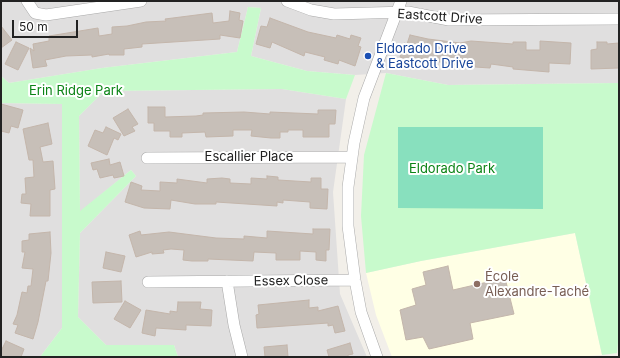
<!DOCTYPE html>
<meta charset="utf-8">
<style>
body{margin:0}
#map{position:relative;width:620px;height:358px;overflow:hidden;background:#f2efe9;font-family:Inter,sans-serif}
canvas{display:block}
.frame{position:absolute;inset:0;border:2px solid #222;pointer-events:none}
.scale{position:absolute;left:12px;top:20px;width:66px;height:18px;box-sizing:border-box;border:2px solid #222;border-top:0;padding-left:5px;font-size:12px;line-height:14px;white-space:nowrap;color:#222;-webkit-text-stroke:3px #fff;paint-order:stroke}
</style>
<div id="map">
<canvas width="620" height="358"></canvas>
<div class="frame"></div>
<div class="scale">50 m</div>
</div>
<script>
const c = document.querySelector('canvas').getContext('2d');
c.lineJoin = 'round';
function paint(path, color) { c.fillStyle = color; c.fill(path, 'evenodd'); }
const toPath = rows => new Path2D(rows.map(r => 'M' + r).join(''));
function stroke(path, color, width, dash) { c.strokeStyle = color; c.lineWidth = width; c.lineCap = dash ? 'butt' : 'round'; c.setLineDash(dash || []); c.stroke(path); }
function label(font, color, halo, rows, align = 'center') {
  c.font = font + ' Inter,sans-serif'; c.lineWidth = 4; c.setLineDash([]); c.textBaseline = 'middle'; c.strokeStyle = halo; c.fillStyle = color; for (const [text, x, y, turn = 0] of rows) {
    c.save(); c.translate(x, y); c.rotate((+turn || 0) * Math.PI / 180); c.textAlign = isNaN(turn) ? turn : align; if (halo) c.strokeText(text, 0, 0); c.fillText(text, 0, 0); c.restore();
  }
}
paint(toPath([
 [1,1,619,1,619,83,448,85,386,73,355,75,307,71,251,56,261,8,248,7,237,52,102,68,9,83,1,76],
 [282,89,346,99,333,192,340,294,367,357,178,357,174,345,106,345,78,317,80,233,136,176,131,170,80,212,79,116,104,91],
 [1,103,62,104,62,328,40,357,1,357]
]), '#e0dfdf');
paint(toPath([
 [575,233,602,355,574,357,392,357,376,315,366,273,421,261]
]), '#ffffe5');
paint(toPath([
 [248,7,261,8,251,56,307,71,355,75,346,99,282,89,104,91,79,116,80,211,131,170,136,176,80,233,78,317,106,345,174,345,178,357,40,357,62,328,62,104,1,103,1,76,9,83,102,68,237,52],
 [386,73,448,85,619,83,619,332,617,353,602,355,575,233,421,261,366,273,361,216,364,155]
]), '#c8facc');
paint(toPath([
 [398,127,543,127,543,209,398,208]
]), '#88e0be');
const building = toPath([
 [230,11,240,13,239,20,243,21,240,38,220,35,220,39,142,44,142,47,124,49,124,55,109,55,109,54,92,57,92,55,66,56,45,60,47,66,33,68,30,48,34,51,33,44,49,41,49,36,98,28,99,36,112,34,112,27,127,26,146,22,166,21,165,19,212,13,213,23,229,21,230,11],
 [270,18,308,32,336,38,337,35,350,39,351,35,361,38,358,46,361,47,355,66,339,60,338,64,324,60,325,57,305,52,304,56,272,42,270,48,256,44,261,26,267,27,270,18],
 [1,26,12,40,1,48,1,26],
 [410,35,428,39,460,43,471,41,513,44,513,42,526,42,526,50,540,50,540,41,571,43,570,64,549,63,549,72,513,69,513,67,491,64,490,68,475,67,475,65,459,65,415,58,410,60,400,57,404,43,407,44,410,35],
 [16,42,29,48,18,70,5,64,16,42],
 [597,42,607,42,607,44,619,43,619,68,591,69,591,50,597,49,597,42],
 [1,104,23,110,18,128,11,126,9,133,1,131,1,104],
 [148,107,165,107,165,117,196,116,203,115,203,113,244,112,270,114,270,112,318,114,318,110,336,110,335,124,329,124,329,137,303,137,303,130,288,130,288,132,280,132,280,138,271,138,251,136,252,130,233,130,233,136,206,137,205,132,182,133,182,137,170,137,170,131,154,131,154,123,148,123,148,107],
 [128,109,138,124,132,127,135,131,124,136,113,118,128,109],
 [48,123,52,144,40,147,43,162,53,161,55,189,50,190,50,216,30,216,31,204,21,203,22,194,26,194,25,178,34,177,33,160,29,160,23,129,48,123],
 [106,127,121,134,118,140,114,138,107,155,88,146,95,130,103,133,106,127],
 [109,159,110,165,120,162,124,176,114,178,113,175,100,178,97,169,93,170,91,163,109,159],
 [267,176,278,177,278,180,311,182,311,178,321,178,321,189,328,189,327,209,310,208,310,202,283,200,283,203,277,202,277,206,216,202,216,204,195,204,171,200,170,209,144,208,125,202,131,182,142,186,141,190,160,191,160,182,177,183,177,179,207,183,207,179,222,178,230,179,230,183,251,184,251,178,267,179,267,176],
 [313,229,330,229,329,250,326,250,326,261,316,260,316,252,300,251,300,260,276,260,276,253,254,252,253,261,208,259,208,261,192,261,183,260,184,250,171,249,163,250,164,253,152,254,152,252,136,257,129,235,140,231,141,235,169,232,216,238,244,239,244,236,267,238,267,231,313,234,313,229],
 [50,232,51,253,48,281,46,281,38,322,33,339,15,333,18,325,13,324,17,315,22,292,27,293,28,286,31,286,33,269,22,268,25,252,22,252,22,241,29,240,29,234,50,232],
 [106,252,125,256,121,272,103,268,106,252],
 [448,266,453,290,505,278,514,314,470,323,473,339,429,349,423,337,406,340,400,310,416,305,412,289,426,285,423,272,448,266],
 [121,281,122,302,93,303,92,282,121,281],
 [309,300,309,308,318,307,318,311,338,306,345,331,335,333,333,325,328,326,328,323,257,328,256,315,259,314,258,305,309,300],
 [125,301,141,310,130,328,114,319,125,301],
 [178,302,201,302,200,309,212,310,211,326,186,325,186,330,156,328,155,336,142,333,146,310,170,314,170,311,177,312,178,302],
 [6,341,24,349,21,357,1,357,1,351,6,341],
 [350,343,353,354,348,355,348,357,329,357,327,350,350,343],
 [287,345,288,357,265,357,264,347,287,345]
]);
paint(building, '#c7bfb8');
stroke(building, '#c4b6ab', 1);
const minor = toPath([
 [27,1,35,13,46,15,141,1],
 [287,1,311,10,334,14,408,12,449,20,619,19],
 [147,158,351,157],
 [227,281,234,325,242,357],
 [148,282,355,280],
 [377,357,361,312,355,280,348,226,348,187,354,143,364,98,401,1]
]);
stroke(minor, '#a9a9a9', 12);
stroke(minor, '#fff', 11);
for (const [x, y, r, color] of [
 [368,56,4,"#1a4fb4"],
 [477,284,4,"#8d6e63"]
]) { const dot = new Path2D(); dot.arc(x, y, r, 0, 2 * Math.PI); c.fillStyle = color; c.fill(dot); stroke(dot, '#fff', 1.5); }
label('13px', '#222', '#fff', [
 ["Eastcott Drive",440,17,4],
 ["Escallier Place",249,157],
 ["Essex Close",291,281,-1]
]);
label('13px', '#164399', '#fff', [
 ["Eldorado Drive",376,49],
 ["& Eastcott Drive",376,64]
], 'left');
label('13px', '#0c8416', '#fff', [
 ["Erin Ridge Park",76,91],
 ["Eldorado Park",452,169]
]);
label('13px', '#785e54', '#fff', [
 ["École",485,277],
 ["Alexandre-Taché",485,292]
], 'left');
</script>
